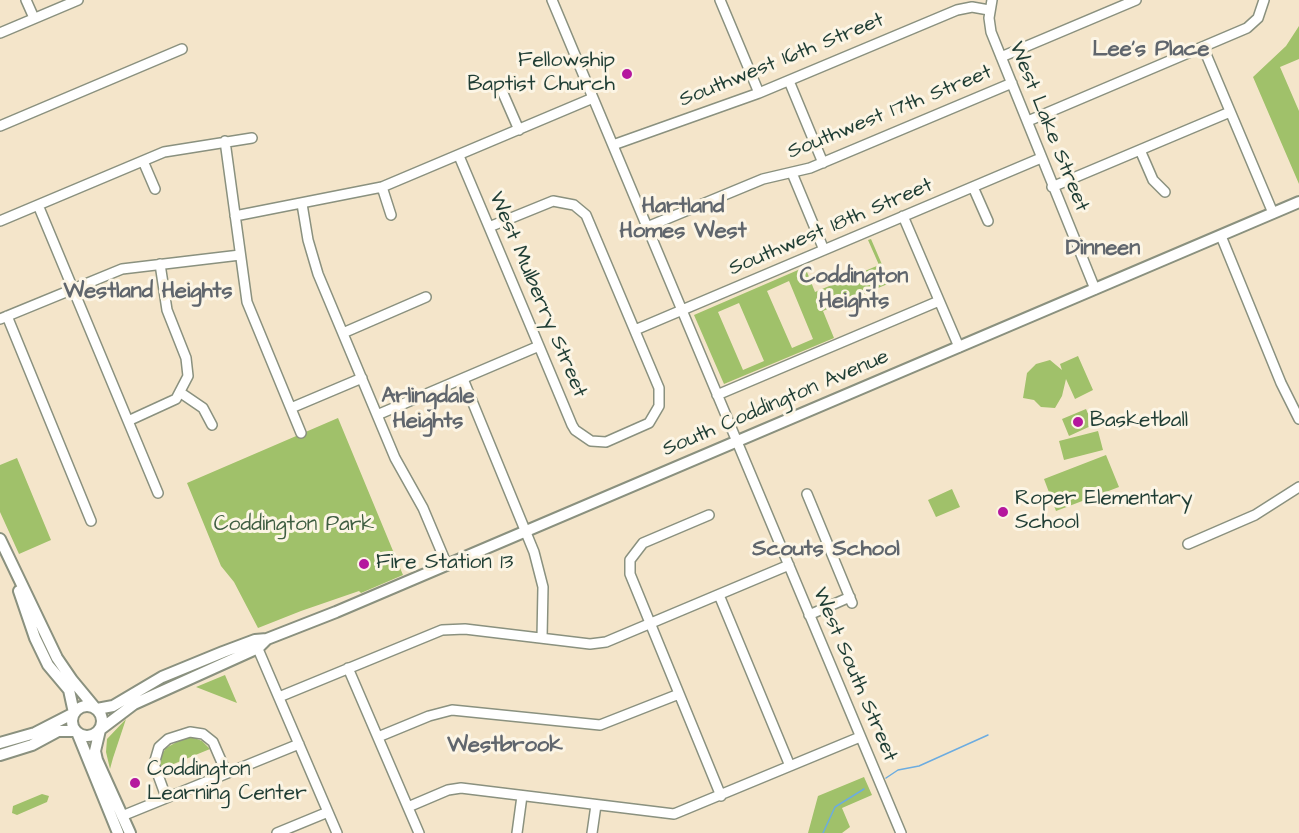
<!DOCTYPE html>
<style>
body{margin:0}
canvas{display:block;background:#f4e5ca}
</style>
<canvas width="1299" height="833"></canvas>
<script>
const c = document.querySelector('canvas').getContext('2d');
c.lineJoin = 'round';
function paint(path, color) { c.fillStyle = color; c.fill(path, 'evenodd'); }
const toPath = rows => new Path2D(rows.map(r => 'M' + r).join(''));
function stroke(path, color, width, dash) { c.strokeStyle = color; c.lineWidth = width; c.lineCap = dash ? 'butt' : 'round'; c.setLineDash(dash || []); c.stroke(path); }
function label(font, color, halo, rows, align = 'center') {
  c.font = font + ' "Architects Daughter",sans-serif'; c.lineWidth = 6; c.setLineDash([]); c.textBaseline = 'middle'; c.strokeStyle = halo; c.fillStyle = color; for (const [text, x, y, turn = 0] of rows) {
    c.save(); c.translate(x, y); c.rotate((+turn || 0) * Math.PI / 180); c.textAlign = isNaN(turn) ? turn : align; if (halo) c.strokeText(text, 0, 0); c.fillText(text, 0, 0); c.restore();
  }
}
paint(toPath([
 [1299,26,1299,59,1280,67,1299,111,1299,184,1253,77,1286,46],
 [871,239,890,283,823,311,834,338,724,384,694,315,805,267,815,292,879,265,868,240],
 [789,281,813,339,792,348,767,291],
 [739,303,764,361,743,370,718,312],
 [1078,356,1093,390,1075,399,1066,379,1062,396,1055,408,1041,407,1034,400,1023,398,1027,373,1036,364,1050,360,1062,370,1060,364],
 [1086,409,1093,425,1069,436,1062,419],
 [338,418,403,575,361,593,359,591,301,611,258,628,234,582,221,566,187,483],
 [1098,431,1103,450,1064,460,1059,441],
 [1106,455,1119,487,1056,511,1044,479],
 [17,458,51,540,19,554,0,512,0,465],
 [952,489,960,507,936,517,928,500],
 [225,675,237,703,196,687],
 [126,719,113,758,110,769,106,752,107,739],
 [192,737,202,741,210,749,159,770,159,759,166,748,182,739],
 [864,777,872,795,842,808,850,827,842,833,808,833,818,796],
 [42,794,49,796,47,802,17,815,12,813,13,806]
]), '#a0c16a');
stroke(toPath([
 [886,778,898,770,919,766,988,735],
 [823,833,835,807,864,789]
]), '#6cace0', 1.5);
const minor = toPath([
 [26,0,34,18],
 [552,0,901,833],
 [720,0,759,93],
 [992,0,989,18,991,32,1095,289],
 [0,33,78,0],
 [1203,47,1273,213],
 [1001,57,1136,0],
 [789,81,823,163],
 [502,91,519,130],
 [1028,121,1247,28,1258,18,1264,0],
 [0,126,182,49],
 [225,141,247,302,301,433],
 [613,145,759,93,957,10,972,7,989,10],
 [1140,150,1153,180,1165,192],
 [459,156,489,227,539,346,572,425,575,430,591,441,606,442,649,423,659,406,659,388,586,215,574,205,553,201,489,227],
 [143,161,155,189],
 [792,173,824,250],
 [382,187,391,215],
 [973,187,988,221],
 [1052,187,1230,112],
 [302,204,308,240,318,274,395,458,423,508,447,565],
 [38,205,158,493],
 [235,216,382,187,593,98],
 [903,216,959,347],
 [0,221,164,152,252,138],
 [647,227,763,179,810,168,1012,83],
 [1221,236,1281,383,1299,419],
 [7,316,91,521],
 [0,319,122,269,240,255],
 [635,330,1041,158],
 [343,333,426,297],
 [463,379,534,552,543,587,542,638],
 [181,393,203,408,212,425],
 [717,395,939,301],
 [291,408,362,378],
 [377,415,539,346],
 [128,421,176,399,188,376,186,358,167,310,160,264],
 [807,494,852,603],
 [709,515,643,543,630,560,630,574,721,796],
 [1188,544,1255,515,1299,487],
 [719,595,790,766],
 [809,615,850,597],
 [255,642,337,833],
 [348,668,419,833],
 [279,697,442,630,465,629,590,644,606,642,789,565],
 [378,737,429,716,452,710,600,725,679,694],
 [166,797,154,764,159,747,168,739,190,732,203,734,213,742,226,772],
 [408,807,448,790,461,788,674,814,860,737],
 [122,816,299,744],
 [277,833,328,812],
 [517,833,522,796],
 [592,833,596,805]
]);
const major = toPath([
 [0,539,57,658,72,680,96,709],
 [19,591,35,638,48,665,69,690,74,713],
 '72 721a15 15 0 1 1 30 0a15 15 0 1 1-30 0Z',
 [97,709,113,706,162,677,223,652,255,640,267,639,336,612,1299,202],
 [101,729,134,704,258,648,267,639],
 [100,730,95,751,97,760,130,833],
 [77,732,118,833],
 [0,743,35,733,74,713],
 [0,755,32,745,58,731,76,731]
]);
stroke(minor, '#8a917f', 12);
stroke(major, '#8a917f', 14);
stroke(minor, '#fff', 9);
stroke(major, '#fff', 10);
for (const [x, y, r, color] of [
 [627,74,6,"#b5179e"],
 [1078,422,6,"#b5179e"],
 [1003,512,6,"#b5179e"],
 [364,564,6,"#b5179e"],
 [135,783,6,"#b5179e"]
]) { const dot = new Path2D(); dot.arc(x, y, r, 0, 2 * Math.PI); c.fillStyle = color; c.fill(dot); stroke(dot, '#fcf5e5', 2); }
label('21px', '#1f3d34', '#fcf5e5', [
 ["Southwest 16th Street",782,61,-22],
 ["Southwest 17th Street",890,113,-22],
 ["West Lake Street",1048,127,68],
 ["Southwest 18th Street",831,228,-23],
 ["West Mulberry Street",537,295,67],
 ["South Coddington Avenue",776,404,-23],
 ["West South Street",854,675,67]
]);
label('21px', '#1f3d34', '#fcf5e5', [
 ["Fellowship",615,62,"right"],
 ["Baptist Church",615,86,"right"],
 ["Basketball",1090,422],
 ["Roper Elementary",1015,500],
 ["School",1015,524],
 ["Fire Station 13",376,564],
 ["Coddington",147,771],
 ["Learning Center",147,795]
], 'left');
label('21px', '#3f5e42', '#fcf5e5', [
 ["Coddington Park",294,526]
]);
label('bold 22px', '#60666d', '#fcf5e5', [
 ["Lee's Place",1151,50],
 ["Hartland",683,207],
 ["Homes West",683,232],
 ["Dinneen",1103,249],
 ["Coddington",854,277],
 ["Heights",854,302],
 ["Westland Heights",148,292],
 ["Arlingdale",428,397],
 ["Heights",428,422],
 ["Scouts School",826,550],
 ["Westbrook",505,746]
]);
</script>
